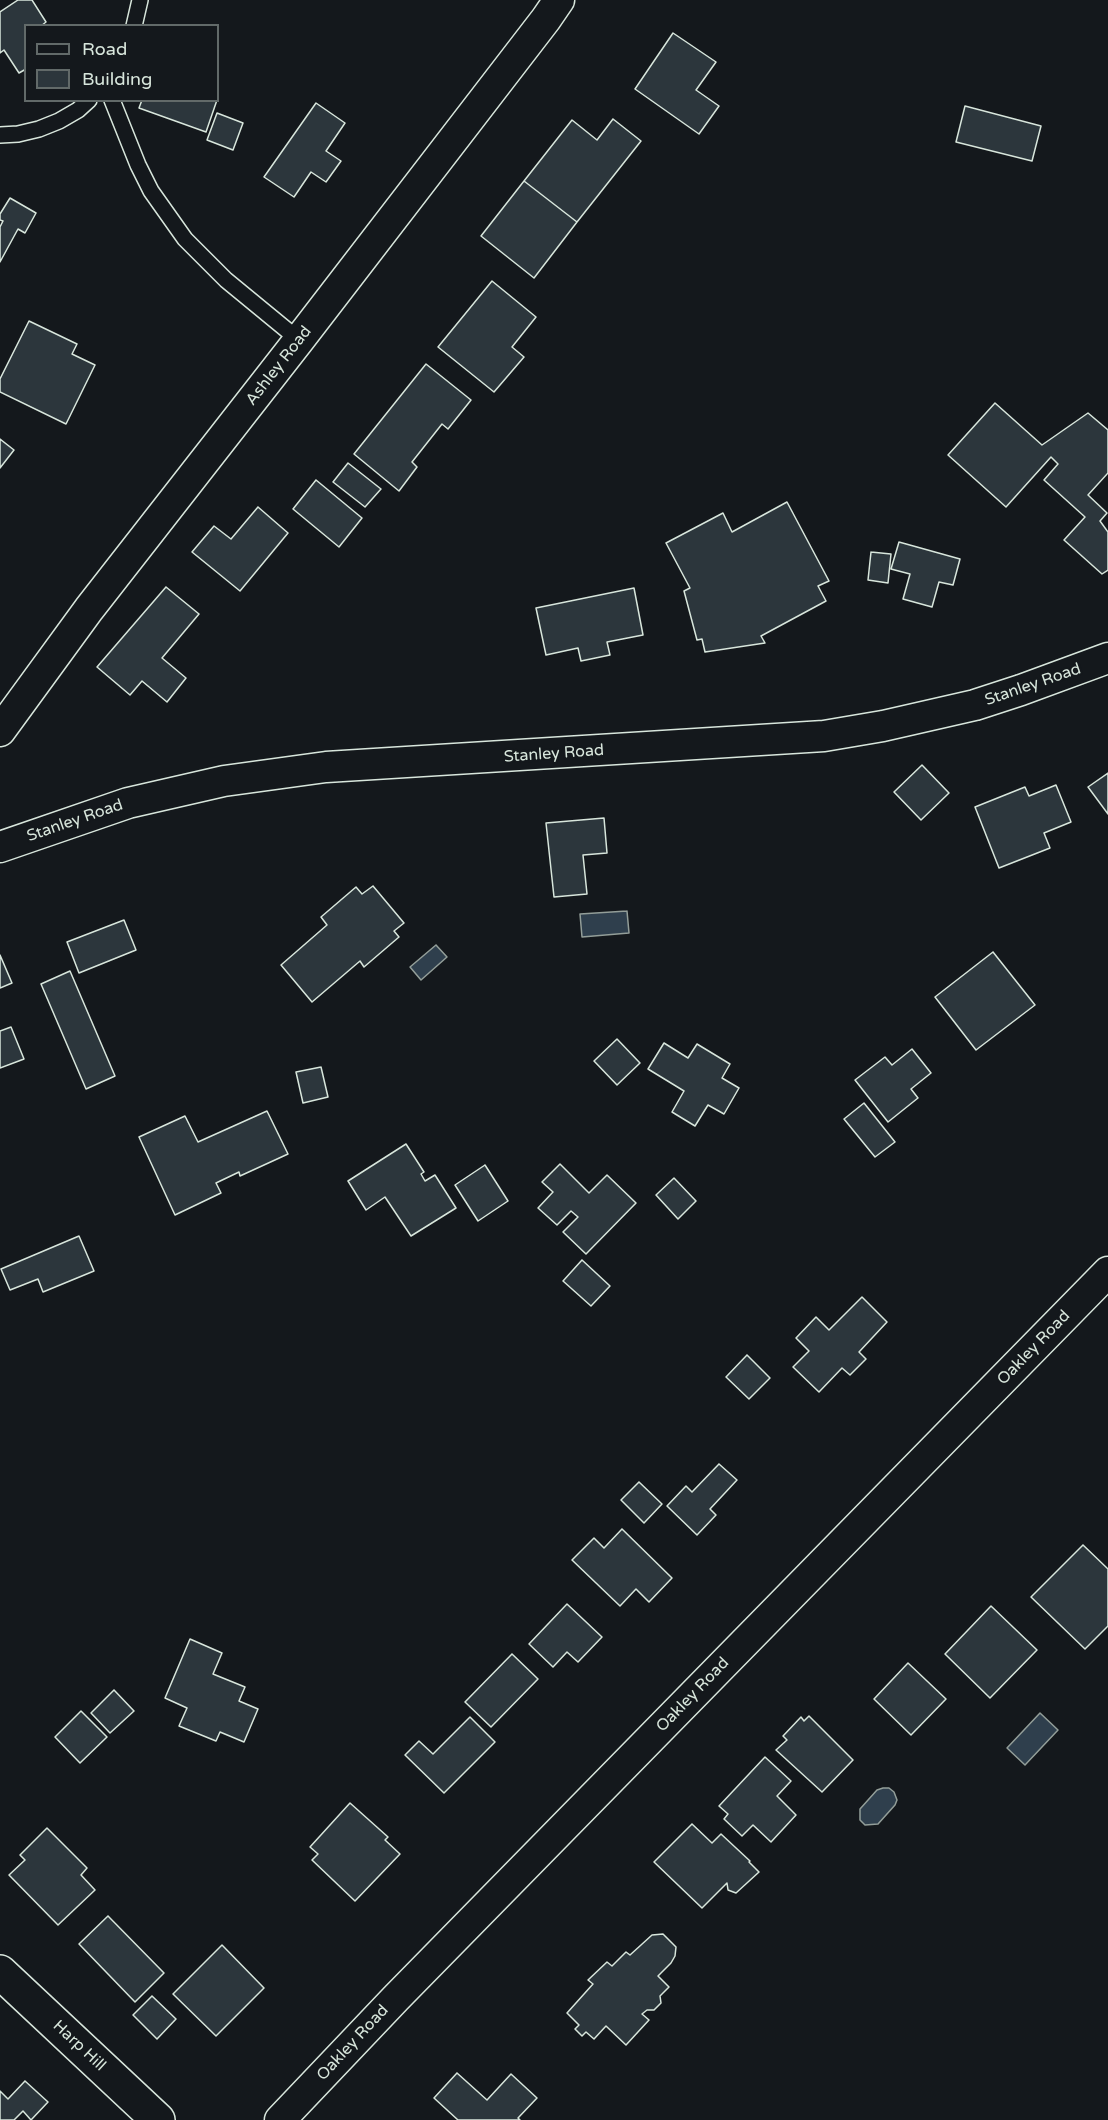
<!DOCTYPE html>
<style>
body{margin:0}
#map{position:relative;width:1108px;height:2120px;overflow:hidden;background:#14181c;font-family:"Varela Round",sans-serif}
canvas{display:block}
.legend{position:absolute;left:24px;top:24px;width:195px;height:78px;box-sizing:border-box;background:#14181c;border:2px solid #626a69;margin:0;padding:8px 10px;list-style:none;font-size:18px;color:#d8e6dc}
.legend li{display:flex;align-items:center;gap:12px;height:30px}
.legend b{width:30px;border:2px solid #626a69}
</style>
<div id="map">
<canvas width="1108" height="2120"></canvas>
<ul class="legend">
<li><b style="height:8px;background:#14181c"></b>Road</li>
<li><b style="height:16px;background:#2c363c"></b>Building</li>
</ul>
</div>
<script>
const c = document.querySelector('canvas').getContext('2d');
c.lineJoin = 'round';
function paint(path, color) { c.fillStyle = color; c.fill(path, 'evenodd'); }
const toPath = rows => new Path2D(rows.map(r => 'M' + r).join(''));
function stroke(path, color, width, dash) { c.strokeStyle = color; c.lineWidth = width; c.lineCap = dash ? 'butt' : 'round'; c.setLineDash(dash || []); c.stroke(path); }
function label(font, color, halo, rows, align = 'center') {
  c.font = font + ' "Varela Round",sans-serif'; c.lineWidth = 4.5; c.setLineDash([]); c.textBaseline = 'middle'; c.strokeStyle = halo; c.fillStyle = color; for (const [text, x, y, turn = 0] of rows) {
    c.save(); c.translate(x, y); c.rotate((+turn || 0) * Math.PI / 180); c.textAlign = isNaN(turn) ? turn : align; if (halo) c.strokeText(text, 0, 0); c.fillText(text, 0, 0); c.restore();
  }
}
const water = toPath([
 [627,911,629,933,582,937,580,914,627,911],
 [436,945,447,957,421,980,410,967,436,945],
 [1040,1713,1058,1730,1025,1765,1007,1748,1040,1713],
 [883,1788,889,1788,894,1792,897,1800,895,1805,878,1824,865,1825,860,1820,860,1809,877,1790,883,1788]
]);
paint(water, '#2f3f4d');
stroke(water, '#939e99', 1.5);
const building = toPath([
 [18,0,32,0,46,22,41,26,26,26,26,69,19,73,4,50,0,53,0,12,18,0],
 [673,33,716,62,696,90,719,106,699,134,635,89,673,33],
 [142,100,217,100,206,132,139,108,142,100],
 [316,103,345,123,326,151,341,161,326,182,311,172,294,197,264,177,316,103],
 [965,106,1041,126,1032,161,956,142,965,106],
 [217,113,243,123,233,150,207,140,217,113],
 [613,119,641,141,577,222,524,181,572,120,597,140,613,119],
 [524,181,577,222,534,278,481,236,524,181],
 [10,198,36,213,25,233,18,229,0,262,0,227,3,221,0,220,0,214,10,198],
 [492,281,536,317,512,347,524,357,494,392,438,347,492,281],
 [29,321,77,344,72,354,95,365,66,424,0,392,0,379,29,321],
 [426,364,471,400,448,429,442,424,412,462,417,467,399,491,354,454,426,364],
 [995,403,1042,445,1088,413,1108,430,1108,473,1088,495,1107,513,1100,521,1108,532,1108,570,1102,574,1064,540,1085,517,1044,480,1058,464,1051,457,1006,507,948,455,995,403],
 [0,439,14,450,0,468,0,439],
 [348,463,381,489,365,507,333,482,348,463],
 [316,480,362,518,339,547,293,509,316,480],
 [787,502,829,581,818,586,826,601,761,636,765,643,705,652,702,639,697,640,684,591,690,588,666,543,723,513,732,532,787,502],
 [258,507,288,533,240,591,192,552,214,526,231,539,258,507],
 [899,542,960,559,953,585,939,582,932,607,903,599,910,574,891,569,899,542],
 [871,552,891,554,888,583,868,580,871,552],
 [166,587,199,614,162,658,186,678,167,702,142,681,130,695,97,667,166,587],
 [634,588,643,635,607,642,610,655,581,661,578,648,546,655,536,608,634,588],
 [922,765,949,793,921,820,894,792,922,765],
 [1108,773,1108,814,1088,787,1108,773],
 [1056,785,1071,822,1044,833,1050,848,999,868,975,807,1025,787,1029,796,1056,785],
 [604,818,607,853,583,855,587,894,554,897,546,823,604,818],
 [373,886,404,923,394,931,399,937,364,967,360,961,312,1002,281,965,327,925,321,917,356,887,362,894,373,886],
 [124,920,136,950,79,973,67,942,124,920],
 [993,952,1035,1005,976,1050,935,997,993,952],
 [0,955,12,983,0,988,0,955],
 [70,971,115,1076,86,1089,41,984,70,971],
 [11,1027,24,1059,0,1068,0,1031,11,1027],
 [617,1039,640,1063,617,1085,594,1061,617,1039],
 [664,1043,688,1058,697,1044,730,1064,722,1078,739,1088,724,1114,708,1105,695,1126,672,1112,684,1091,648,1069,664,1043],
 [912,1049,931,1073,911,1089,918,1098,888,1122,855,1080,885,1057,892,1065,912,1049],
 [321,1067,328,1097,303,1103,296,1072,321,1067],
 [864,1103,895,1142,875,1157,844,1119,864,1103],
 [267,1111,288,1154,240,1176,239,1172,216,1183,221,1193,175,1215,139,1137,185,1116,198,1142,267,1111],
 [406,1144,424,1172,421,1174,425,1181,435,1175,456,1208,411,1236,385,1197,366,1210,348,1181,406,1144],
 [560,1164,589,1193,607,1175,636,1203,586,1254,563,1232,578,1217,571,1211,557,1225,538,1208,553,1192,542,1182,560,1164],
 [485,1165,508,1201,478,1221,455,1185,485,1165],
 [674,1178,696,1201,678,1219,656,1195,674,1178],
 [79,1236,94,1271,43,1292,38,1279,10,1290,1,1269,79,1236],
 [582,1260,610,1286,591,1306,563,1281,582,1260],
 [862,1297,887,1322,859,1352,866,1359,850,1375,842,1368,819,1392,793,1367,809,1351,796,1338,816,1317,829,1330,862,1297],
 [747,1355,770,1378,749,1399,726,1377,747,1355],
 [719,1464,737,1480,710,1509,716,1515,697,1535,667,1506,686,1486,692,1492,719,1464],
 [639,1482,662,1504,644,1523,621,1500,639,1482],
 [622,1529,672,1578,649,1602,636,1589,620,1606,572,1560,594,1538,604,1548,622,1529],
 [1083,1545,1108,1569,1108,1626,1085,1649,1031,1597,1083,1545],
 [567,1604,602,1637,578,1662,567,1652,553,1667,529,1644,567,1604],
 [991,1606,1037,1650,990,1698,945,1654,991,1606],
 [190,1639,222,1653,213,1674,245,1687,239,1701,258,1709,244,1742,220,1732,216,1741,179,1726,187,1708,165,1698,190,1639],
 [512,1654,538,1679,491,1727,465,1702,512,1654],
 [908,1663,946,1699,911,1735,874,1699,908,1663],
 [114,1690,134,1711,110,1733,91,1713,114,1690],
 [81,1711,107,1737,80,1763,55,1737,81,1711],
 [809,1716,853,1760,822,1792,776,1750,787,1740,783,1736,801,1717,804,1721,809,1716],
 [470,1717,495,1742,444,1793,405,1755,419,1741,433,1754,470,1717],
 [765,1757,791,1781,777,1796,796,1815,771,1842,753,1825,742,1836,724,1819,728,1814,719,1806,765,1757],
 [350,1803,388,1837,385,1840,400,1854,355,1901,312,1860,318,1854,310,1847,350,1803],
 [692,1824,712,1843,721,1834,750,1861,749,1862,759,1872,736,1893,728,1890,727,1883,702,1908,654,1862,692,1824],
 [47,1828,87,1868,81,1875,95,1890,58,1925,9,1875,25,1860,20,1855,47,1828],
 [108,1916,164,1973,135,2002,79,1944,108,1916],
 [663,1934,676,1947,675,1956,671,1963,658,1976,669,1987,660,1996,661,2003,654,2010,647,2010,642,2014,649,2020,626,2045,606,2026,594,2039,586,2032,582,2036,575,2029,579,2025,567,2013,593,1984,588,1980,607,1962,612,1966,626,1952,630,1955,652,1935,663,1934],
 [222,1945,264,1988,216,2036,173,1994,222,1945],
 [152,1996,176,2019,157,2039,133,2015,152,1996],
 [457,2073,487,2100,511,2074,537,2098,518,2118,520,2120,458,2120,434,2098,457,2073],
 [25,2081,48,2102,31,2120,23,2111,14,2120,0,2120,0,2091,8,2099,25,2081]
]);
paint(building, '#2c363c');
stroke(building, '#d8e6dc', 1.5);
const service = toPath([
 [134,26,140,0],
 [112,100,138,165,151,191,185,239,226,280,299,340],
 [0,135,18,134,39,129,59,121,78,110,89,100]
]);
const minor = toPath([
 [0,731,89,609,299,340,546,19,559,0],
 [0,847,128,803,224,781,326,767,824,736,883,726,975,705,1021,690,1108,658],
 [280,2120,396,1998,1108,1272]
]);
const tertiary = toPath([
 [0,1972,158,2120]
]);
stroke(service, '#d8e6dc', 18);
stroke(minor, '#d8e6dc', 33);
stroke(tertiary, '#d8e6dc', 36);
stroke(service, '#14181c', 15);
stroke(minor, '#14181c', 30);
stroke(tertiary, '#14181c', 33);
label('16px', '#d8e6dc', '#14181c', [
 ["Ashley Road",279,366,-52],
 ["Stanley Road",1033,685,-19],
 ["Stanley Road",554,754,-4],
 ["Stanley Road",75,821,-19],
 ["Oakley Road",1034,1348,-46],
 ["Oakley Road",693,1695,-46],
 ["Oakley Road",353,2043,-47],
 ["Harp Hill",79,2046,43]
]);
</script>
